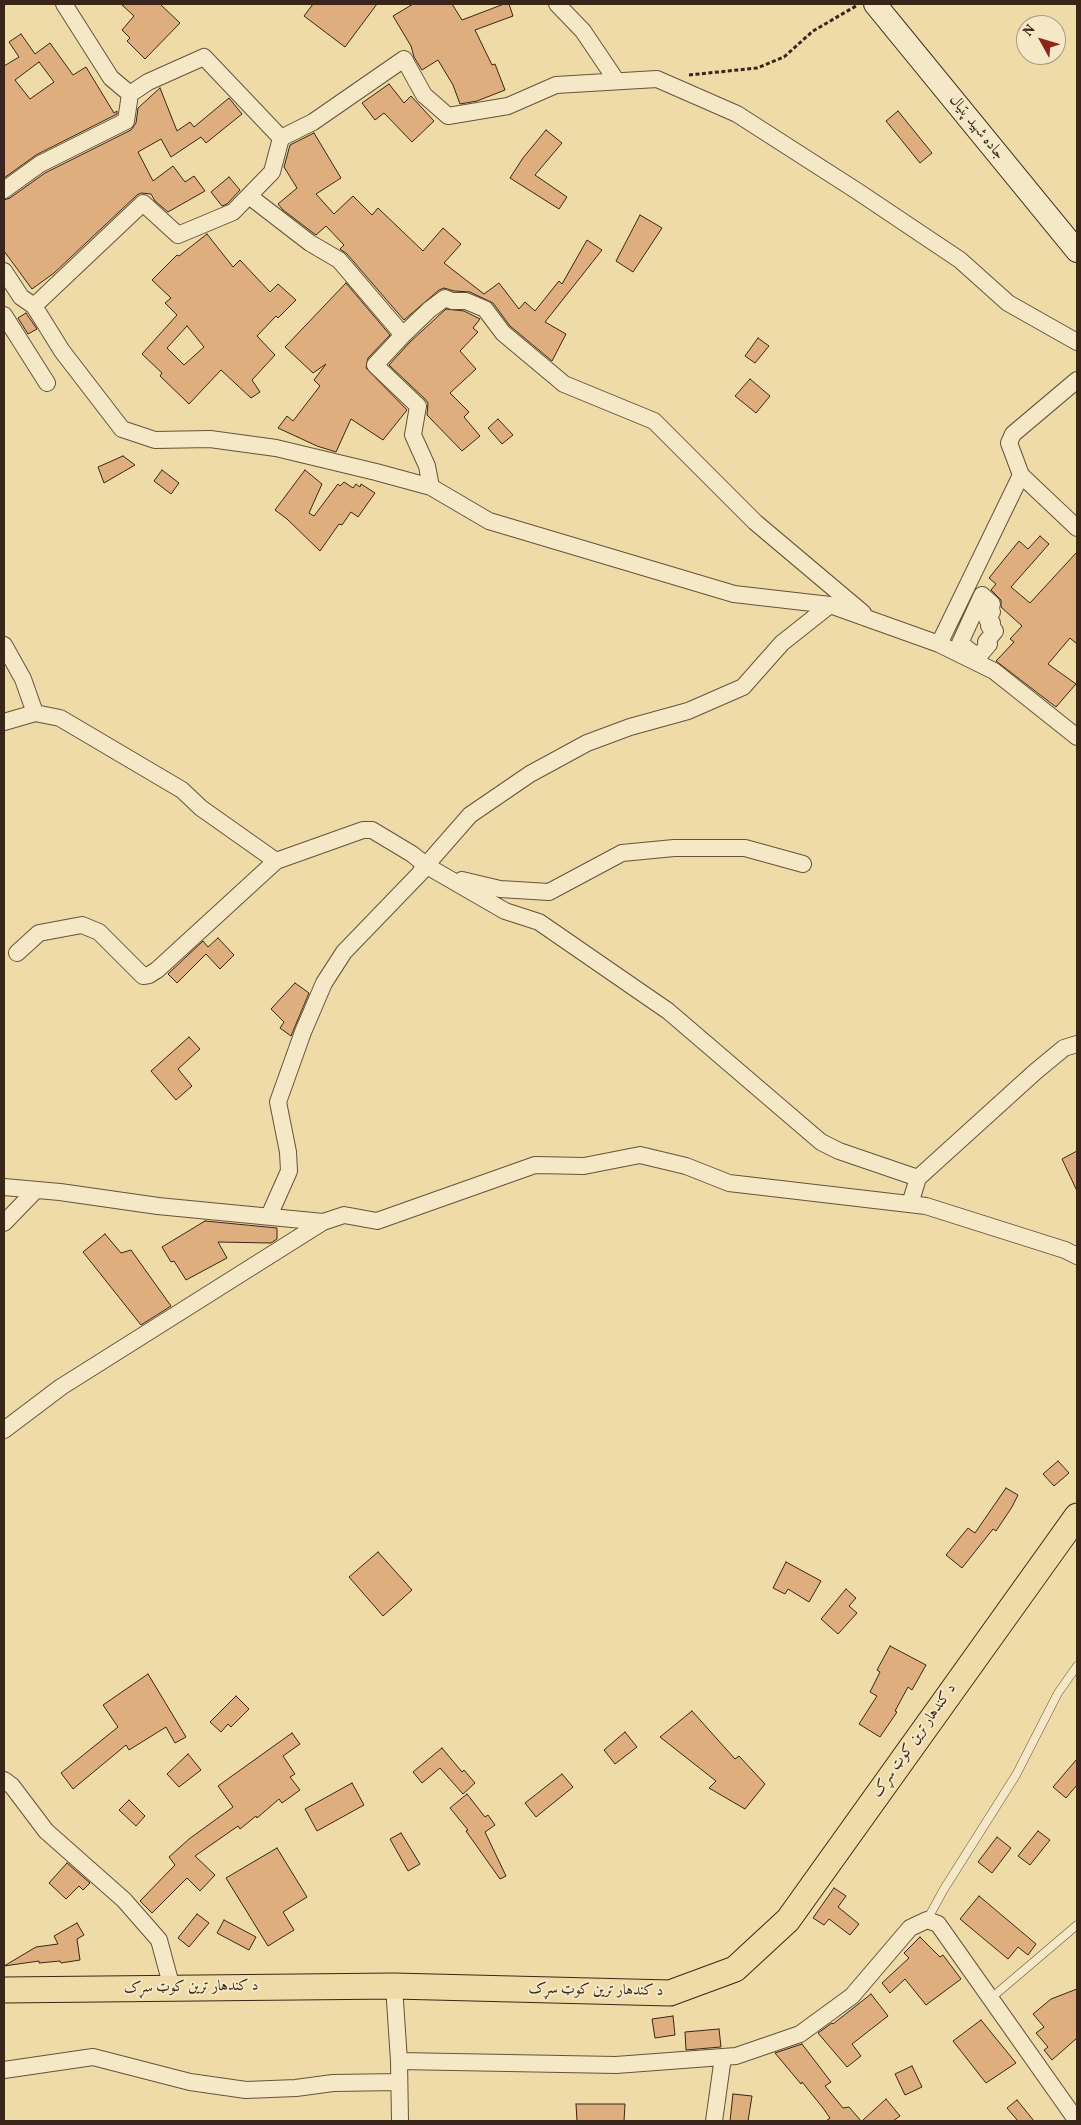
<!DOCTYPE html>
<meta charset="utf-8">
<style>
body{margin:0}
#map{position:relative;width:1081px;height:2125px;overflow:hidden;background:#eedba7;font-family:Vollkorn,serif}
canvas{display:block}
.frame{position:absolute;inset:0;border:5px solid #392618;pointer-events:none}
.north{position:absolute;left:1016px;top:15px;width:50px;height:50px;box-sizing:border-box;background:#f4e8c6;border:1px solid #a99a80;border-radius:50%;rotate:309deg;font-size:14px;font-weight:700;line-height:20px;text-align:center;color:#392618}
.north::after{content:'';display:block;margin:auto;width:18px;height:22px;background:#8f2418;clip-path:polygon(50% 0,100% 100%,50% 72%,0 100%)}
</style>
<div id="map">
<canvas width="1081" height="2125"></canvas>
<div class="frame"></div>
<div class="north">N</div>
</div>
<script>
const c = document.querySelector('canvas').getContext('2d');
c.lineJoin = 'round';
function paint(path, color) { c.fillStyle = color; c.fill(path, 'evenodd'); }
const toPath = rows => new Path2D(rows.map(r => 'M' + r).join(''));
function stroke(path, color, width, dash) { c.strokeStyle = color; c.lineWidth = width; c.lineCap = dash ? 'butt' : 'round'; c.setLineDash(dash || []); c.stroke(path); }
function label(font, color, halo, rows, align = 'center') {
  c.font = font + ' Vollkorn,Amiri,serif'; c.lineWidth = 4; c.setLineDash([]); c.textBaseline = 'middle'; c.strokeStyle = halo; c.fillStyle = color; for (const [text, x, y, turn = 0] of rows) {
    c.save(); c.translate(x, y); c.rotate((+turn || 0) * Math.PI / 180); c.textAlign = isNaN(turn) ? turn : align; if (halo) c.strokeText(text, 0, 0); c.fillText(text, 0, 0); c.restore();
  }
}
const building = toPath([
 [121,4,160,4,180,23,145,59,127,41,130,38,122,30,134,16,121,4],
 [313,4,377,4,345,47,304,16,313,4],
 [413,4,452,4,462,20,504,4,509,4,513,16,475,30,492,65,495,64,505,90,477,101,460,104,453,85,438,60,422,70,414,57,411,46,393,16,413,4],
 [21,34,35,54,50,43,73,75,86,67,114,113,117,111,117,114,36,155,4,178,4,66,19,57,9,42,21,34],
 [39,62,54,82,30,99,15,80,39,62],
 [389,84,404,103,411,96,434,121,412,142,384,113,375,120,362,103,389,84],
 [160,88,177,131,190,122,194,127,229,98,242,114,206,143,201,137,171,157,161,139,138,152,153,181,173,166,185,182,194,176,205,191,168,212,155,201,151,194,141,193,137,195,54,273,32,289,4,251,4,200,10,198,45,173,131,130,136,123,138,108,160,88],
 [898,111,932,153,920,163,886,121,898,111],
 [546,130,562,143,535,175,567,197,559,209,510,178,523,158,546,130],
 [314,133,341,178,316,194,334,214,353,196,372,215,378,208,423,251,443,228,461,244,444,263,484,294,499,283,519,309,525,302,535,311,559,281,562,284,587,240,602,250,545,322,566,334,552,361,510,326,493,303,470,292,454,291,444,288,439,290,404,320,347,254,340,249,344,245,326,226,316,235,283,210,278,204,297,188,284,167,290,145,314,133],
 [229,177,240,190,227,204,222,206,211,192,229,177],
 [640,215,662,228,633,272,616,261,640,215],
 [207,234,233,267,240,260,270,292,278,284,296,300,278,318,276,316,257,336,275,355,252,380,260,392,251,398,221,370,189,404,160,376,162,373,142,354,177,315,165,303,171,298,152,280,177,255,179,256,207,234],
 [187,326,204,347,184,365,167,348,187,326],
 [346,283,390,335,368,358,366,368,407,410,383,440,351,419,336,452,317,446,278,428,287,416,293,421,320,386,314,380,326,364,313,373,285,347,346,283],
 [446,309,464,311,480,319,473,328,478,332,460,351,476,369,450,393,469,412,464,417,480,436,462,451,427,415,428,403,425,399,389,365,410,342,446,309],
 [26,313,37,329,28,334,18,318,26,313],
 [758,338,769,346,755,363,745,356,758,338],
 [750,379,770,396,756,413,735,396,750,379],
 [498,419,513,435,502,444,488,428,498,419],
 [123,456,135,465,104,483,98,467,123,456],
 [162,470,179,483,171,494,154,481,162,470],
 [305,470,322,484,309,513,314,516,338,484,340,486,344,482,353,488,356,484,360,487,361,484,375,493,358,517,351,512,342,525,339,524,320,551,287,519,275,510,305,470],
 [1040,536,1049,544,1011,587,1030,603,1077,552,1077,644,1070,638,1048,664,1076,684,1056,707,996,661,1014,642,1010,639,1022,626,1001,607,1001,600,991,590,996,584,989,578,1019,541,1028,549,1040,536],
 [218,938,234,955,220,969,206,954,177,983,168,974,203,941,208,947,218,938],
 [295,983,309,993,291,1036,280,1028,284,1022,271,1009,295,983],
 [189,1037,200,1049,178,1069,192,1086,176,1100,151,1071,189,1037],
 [1077,1151,1077,1191,1062,1159,1077,1151],
 [205,1221,277,1228,277,1239,271,1243,218,1242,227,1258,186,1280,174,1261,171,1262,162,1247,205,1221],
 [105,1234,121,1253,131,1250,171,1306,141,1325,83,1252,105,1234],
 [1058,1461,1069,1473,1054,1486,1043,1474,1058,1461],
 [1006,1488,1018,1495,1012,1507,996,1531,993,1529,962,1568,946,1555,968,1528,975,1533,1006,1488],
 [378,1552,412,1590,383,1616,349,1577,378,1552],
 [786,1562,821,1581,809,1602,788,1589,785,1594,773,1588,786,1562],
 [846,1589,856,1598,849,1606,857,1613,838,1634,821,1619,846,1589],
 [890,1646,926,1665,912,1690,908,1687,895,1711,897,1712,880,1737,859,1724,877,1696,870,1692,880,1672,877,1670,890,1646],
 [148,1674,186,1737,175,1743,166,1727,129,1750,126,1745,73,1789,61,1773,118,1727,103,1705,148,1674],
 [236,1696,249,1709,231,1727,228,1724,221,1732,210,1722,236,1696],
 [692,1711,735,1759,739,1756,765,1784,745,1809,709,1788,716,1781,660,1737,692,1711],
 [625,1732,637,1747,615,1764,604,1750,625,1732],
 [292,1733,300,1744,283,1756,295,1774,290,1777,300,1790,282,1803,279,1799,257,1818,256,1816,240,1829,238,1826,195,1856,215,1875,200,1891,187,1878,152,1913,140,1901,175,1865,169,1857,189,1839,233,1807,218,1786,292,1733],
 [442,1748,462,1772,464,1770,475,1783,463,1794,440,1768,422,1783,413,1772,442,1748],
 [188,1754,201,1770,179,1787,167,1774,188,1754],
 [1077,1759,1077,1785,1066,1798,1053,1787,1077,1759],
 [562,1774,573,1787,536,1817,525,1803,562,1774],
 [352,1783,364,1805,317,1831,305,1809,352,1783],
 [467,1794,485,1817,488,1815,495,1825,485,1832,506,1876,500,1879,466,1831,468,1830,450,1808,467,1794],
 [129,1800,145,1816,136,1826,119,1810,129,1800],
 [1038,1831,1050,1840,1030,1865,1018,1856,1038,1831],
 [401,1833,420,1864,408,1871,390,1839,401,1833],
 [997,1837,1011,1848,992,1873,978,1862,997,1837],
 [277,1848,307,1897,283,1912,294,1930,268,1946,226,1878,277,1848],
 [67,1863,90,1883,83,1890,79,1886,66,1899,49,1883,67,1863],
 [834,1888,846,1896,838,1907,859,1924,850,1935,829,1919,824,1925,813,1918,834,1888],
 [979,1896,1036,1944,1028,1955,1018,1947,1008,1959,960,1919,979,1896],
 [197,1914,209,1923,189,1947,178,1938,197,1914],
 [224,1920,256,1937,249,1950,217,1933,224,1920],
 [77,1923,84,1935,77,1939,80,1960,61,1963,60,1961,39,1963,39,1961,4,1966,36,1947,58,1944,54,1936,77,1923],
 [920,1937,940,1957,943,1955,961,1979,926,2005,905,1979,890,1993,882,1983,909,1958,904,1953,920,1937],
 [1077,1989,1077,2038,1052,2060,1044,2050,1048,2047,1036,2033,1044,2027,1033,2014,1051,1999,1077,1989],
 [871,1994,888,2016,852,2044,861,2056,847,2067,818,2033,832,2023,833,2024,871,1994],
 [673,2016,675,2035,655,2038,652,2019,673,2016],
 [981,2020,1016,2063,986,2083,953,2041,981,2020],
 [719,2029,721,2047,686,2050,685,2032,719,2029],
 [802,2044,831,2082,825,2086,843,2108,849,2107,861,2121,826,2121,830,2118,823,2108,802,2082,801,2084,775,2053,802,2044],
 [912,2066,922,2087,905,2095,895,2074,912,2066],
 [733,2094,752,2096,748,2121,730,2121,733,2094],
 [886,2099,900,2116,893,2121,862,2121,886,2099],
 [1017,2100,1034,2121,1018,2121,1007,2108,1017,2100],
 [576,2104,625,2104,624,2121,577,2121,576,2104]
]);
paint(building, '#dfae7e');
stroke(building, '#392618', 1);
const lane = toPath([
 [927,1920,944,1889,1016,1775,1058,1693,1077,1666],
 [990,1999,1077,1925]
]);
const street = toPath([
 [64,4,111,78,130,94],
 [557,4,583,31,616,80],
 [4,190,40,164,126,121,130,94,148,82,204,57,281,138],
 [249,196,310,243,339,260,403,335,375,365,418,406,413,435,427,466,431,487],
 [4,271,21,297,34,306,62,351,122,429,155,440,210,439,276,448,376,472,431,487,489,521,734,594,830,605,939,644,994,671,1077,737],
 [34,306,143,203,178,235,233,212,272,172,281,138,313,122,404,59,424,95,448,116,508,106,556,85,657,79,737,114,857,191,960,260,1008,303,1077,342],
 [4,315,47,383],
 [403,335,429,310,445,298,452,301,466,301,485,309,503,333,564,384,654,421,755,522,863,613],
 [1077,380,1013,434,1009,443,1021,475,1077,528],
 [982,595,992,604,988,609,992,612,987,619,992,623,989,626,995,631,986,642,989,644,978,657,960,643,982,595],
 [939,644,1021,475],
 [4,645,23,679,35,713],
 [4,722,35,713,60,718,182,790,201,808,276,861],
 [421,871,470,815,530,774,587,743,630,727,688,711,743,687,782,643,830,605],
 [462,880,500,889,549,892,622,853,674,848,745,848,803,864],
 [17,953,39,933,82,925,99,932,143,976,149,975,157,970,276,861,363,830,372,830,412,854,427,866,505,911,539,922,668,1011,821,1142,839,1151,918,1178],
 [4,1187,60,1192,158,1206,323,1222,344,1215,377,1221,535,1165,584,1166,640,1155,686,1166,729,1183,926,1206,1065,1250,1077,1256],
 [910,1204,918,1178,1035,1072,1064,1048,1077,1044],
 [269,1216,289,1171,288,1152,278,1102,303,1032,324,983,344,952,427,866],
 [4,1223,36,1190],
 [4,1430,61,1387,323,1222],
 [4,1780,12,1786,46,1831,124,1900,159,1940,172,1988],
 [394,1986,399,2061,400,2121],
 [399,2061,616,2065,736,2056,800,2034,852,1996,910,1928,927,1920,938,1924,1077,2121],
 [4,2070,93,2057,190,2082,246,2090,296,2088,333,2083,399,2082],
 [714,2121,723,2057]
]);
const secondary = toPath([
 [875,4,1077,251]
]);
const primary = toPath([
 [4,1990,394,1986,670,1993,735,1969,788,1920,1077,1516]
]);
stroke(lane, '#66533c', 9);
stroke(street, '#66533c', 18);
stroke(secondary, '#392618', 24);
stroke(primary, '#392618', 27);
stroke(toPath([
 [689,75,757,68,784,57,813,31,856,6]
]), '#392618', 3, [4, 2.5]);
stroke(lane, '#f4e8c6', 8);
stroke(street, '#f4e8c6', 16);
stroke(secondary, '#f4e8c6', 22);
stroke(primary, '#eedba7', 25);
label('15px', '#392618', '#f4e8c6', [
 ["جاده شهید پتیال",976,128,51],
 ["د کندهار ترين کوټ سړک",915,1741,-55],
 ["د کندهار ترين کوټ سړک",191,1988,-1],
 ["د کندهار ترين کوټ سړک",596,1991,1]
]);
</script>
